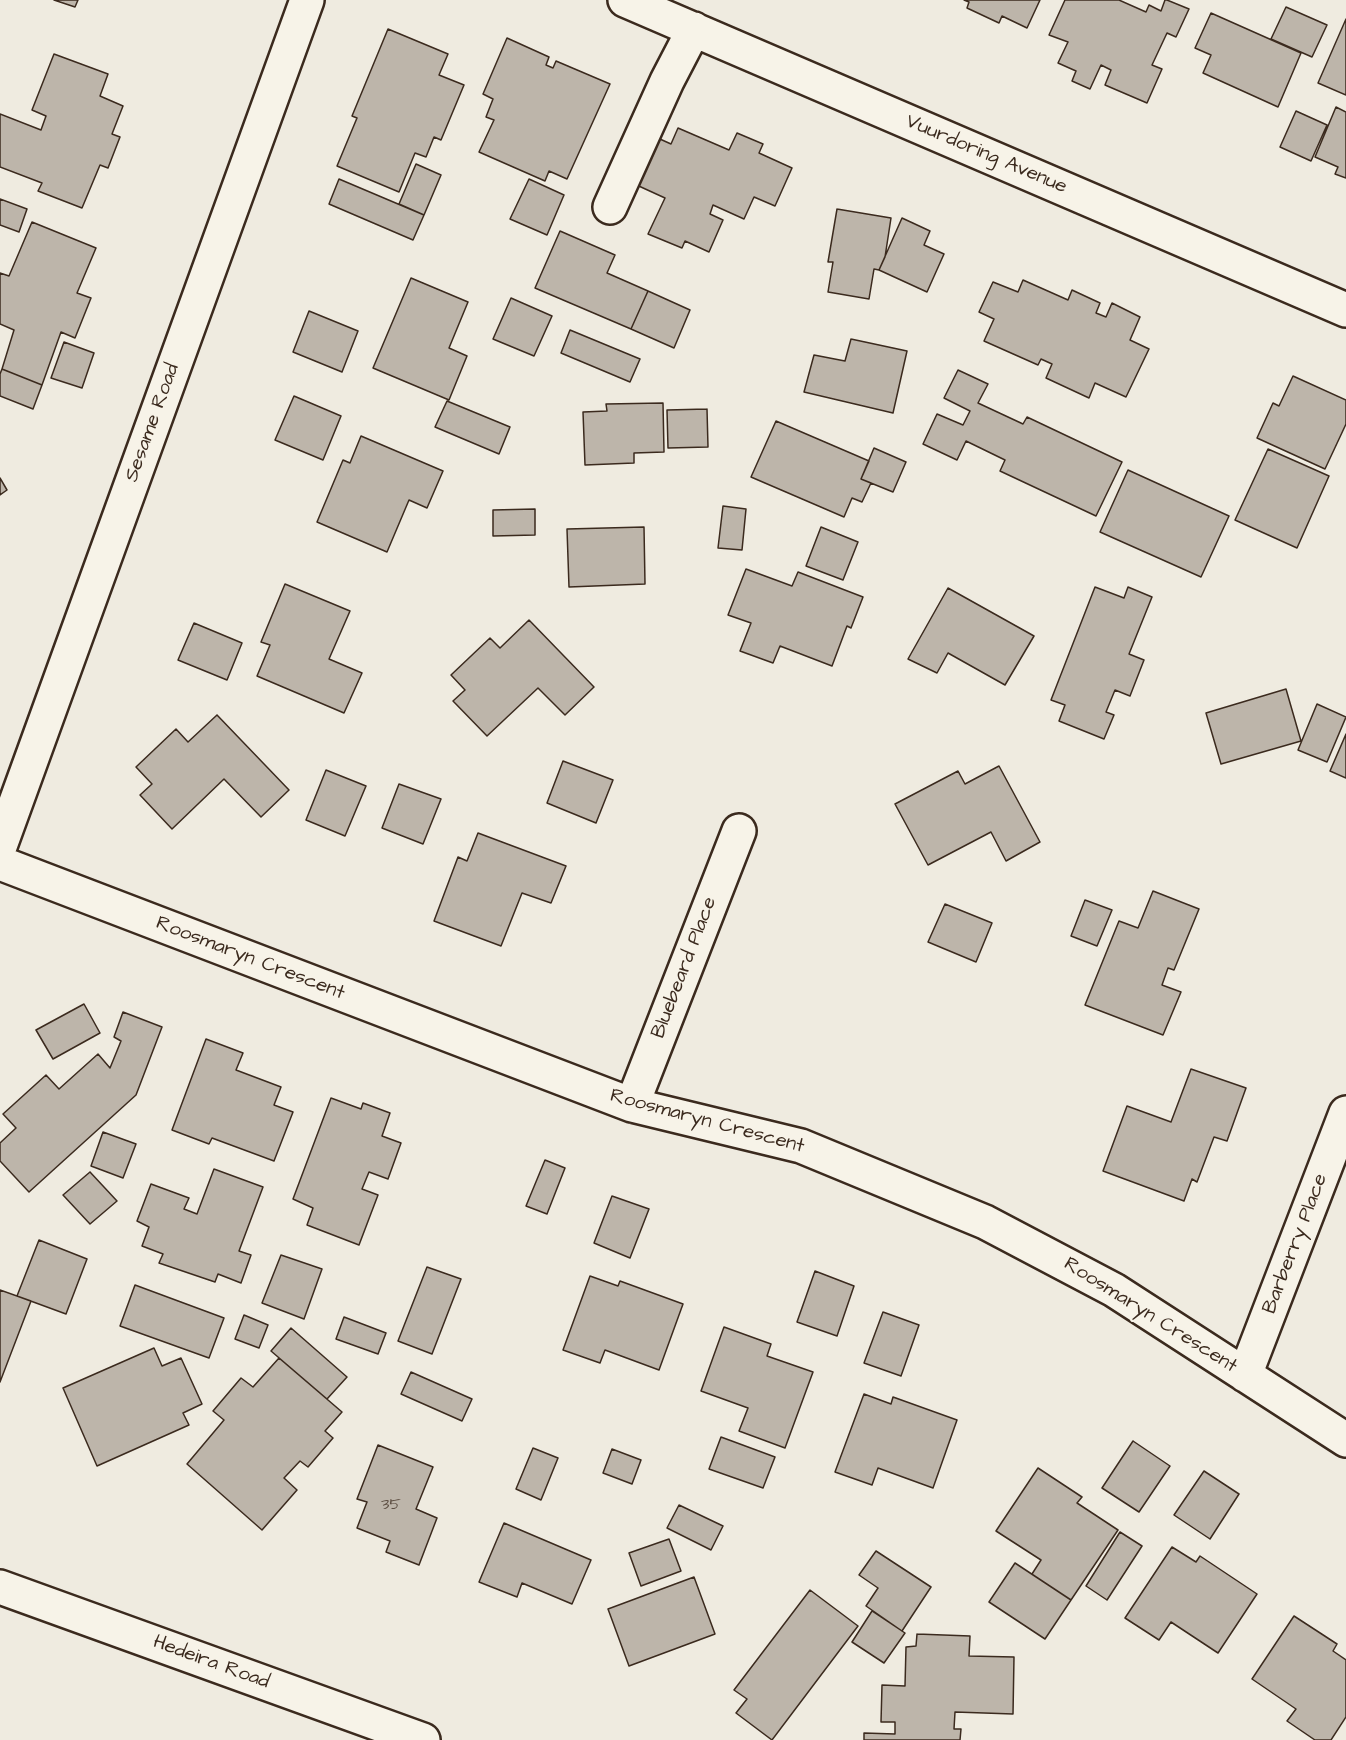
<!DOCTYPE html>
<style>
body{margin:0}
canvas{display:block;background:#efebe0}
</style>
<canvas width="1346" height="1740"></canvas>
<script>
const c = document.querySelector('canvas').getContext('2d');
c.lineJoin = 'round';
function paint(path, color) { c.fillStyle = color; c.fill(path, 'evenodd'); }
const toPath = rows => new Path2D(rows.map(r => 'M' + r).join(''));
function stroke(path, color, width, dash) { c.strokeStyle = color; c.lineWidth = width; c.lineCap = dash ? 'butt' : 'round'; c.setLineDash(dash || []); c.stroke(path); }
function label(font, color, halo, rows, align = 'center') {
  c.font = font + ' "Architects Daughter",sans-serif'; c.lineWidth = 4.5; c.setLineDash([]); c.textBaseline = 'middle'; c.strokeStyle = halo; c.fillStyle = color; for (const [text, x, y, turn = 0] of rows) {
    c.save(); c.translate(x, y); c.rotate((+turn || 0) * Math.PI / 180); c.textAlign = isNaN(turn) ? turn : align; if (halo) c.strokeText(text, 0, 0); c.fillText(text, 0, 0); c.restore();
  }
}
const building = toPath([
 [54,0,78,0,75,7,54,0],
 [964,0,1040,0,1027,28,1002,16,999,23,967,8,969,2,964,0],
 [1065,0,1119,0,1146,12,1149,5,1161,11,1165,0,1167,0,1189,9,1176,37,1167,33,1152,65,1162,69,1147,103,1105,85,1111,70,1101,65,1090,89,1072,81,1076,71,1058,63,1068,42,1049,35,1065,0],
 [1286,7,1327,25,1312,57,1271,39,1286,7],
 [1211,13,1301,53,1278,107,1203,73,1211,55,1195,48,1211,13],
 [1346,19,1346,95,1318,83,1346,19],
 [388,29,448,54,439,75,464,85,441,140,434,137,426,157,415,153,399,192,337,166,357,118,352,116,388,29],
 [507,38,549,57,546,65,553,68,556,61,610,84,567,179,549,171,545,181,479,152,494,120,486,117,493,99,483,94,507,38],
 [54,54,108,74,100,96,123,106,112,134,120,137,108,168,100,165,82,208,38,191,42,183,0,167,0,114,41,130,46,116,32,110,54,54],
 [1336,107,1346,112,1346,178,1335,174,1338,167,1315,157,1336,107],
 [1296,111,1327,125,1311,161,1280,147,1296,111],
 [678,128,729,150,737,133,763,144,759,153,792,168,775,206,754,197,744,219,713,205,710,214,723,220,709,252,685,241,682,248,648,234,665,198,630,182,651,135,671,144,678,128],
 [416,164,441,175,424,215,399,204,416,164],
 [339,179,424,215,413,240,329,204,339,179],
 [529,179,564,195,547,235,510,219,529,179],
 [0,199,27,209,19,232,0,225,0,199],
 [837,209,891,218,885,257,879,270,874,269,869,299,828,292,833,262,828,262,837,209],
 [902,218,930,231,924,245,944,254,927,292,879,270,902,218],
 [32,222,96,248,77,293,91,298,75,338,61,332,42,385,2,369,14,330,0,324,0,273,9,276,32,222],
 [560,231,615,255,607,273,648,291,631,329,535,288,560,231],
 [411,278,468,302,449,348,467,356,449,400,373,368,411,278],
 [1023,280,1068,300,1072,290,1100,303,1096,313,1106,317,1112,303,1140,317,1130,340,1149,349,1126,397,1095,383,1089,398,1046,378,1052,364,1041,359,1038,365,984,341,994,319,979,312,993,282,1018,292,1023,280],
 [648,291,690,310,674,348,631,329,648,291],
 [511,298,552,316,534,356,493,339,511,298],
 [309,311,358,331,342,372,293,352,309,311],
 [570,330,640,359,630,382,561,353,570,330],
 [851,339,907,351,893,413,804,392,814,355,845,361,851,339],
 [64,342,94,353,82,388,51,378,64,342],
 [2,369,42,385,33,409,0,396,0,374,2,369],
 [958,370,988,384,978,403,1023,424,1027,417,1122,462,1096,516,1000,471,1005,460,966,441,957,460,923,444,937,414,963,425,970,411,944,398,958,370],
 [1293,376,1346,400,1346,424,1325,469,1257,438,1273,403,1279,406,1293,376],
 [294,396,341,416,323,460,275,440,294,396],
 [447,401,510,427,499,454,435,427,447,401],
 [663,403,664,452,634,453,634,463,585,465,583,412,607,411,606,404,663,403],
 [707,409,708,447,668,448,667,410,707,409],
 [776,421,869,461,861,479,871,483,862,502,852,498,844,517,751,477,776,421],
 [361,436,443,471,427,508,409,500,387,552,317,522,343,460,350,463,361,436],
 [874,448,906,462,893,492,861,479,874,448],
 [1268,449,1329,476,1297,548,1235,520,1268,449],
 [1128,470,1229,516,1201,577,1100,532,1128,470],
 [0,478,7,490,0,495,0,478],
 [723,506,746,509,742,550,718,548,723,506],
 [535,509,535,535,493,536,493,510,535,509],
 [644,527,645,584,569,587,567,529,644,527],
 [821,527,858,542,843,580,806,566,821,527],
 [746,569,792,586,798,572,863,597,851,628,847,626,832,666,780,646,773,663,740,651,751,623,728,615,746,569],
 [285,584,350,611,329,659,362,673,344,713,257,676,270,645,261,642,285,584],
 [1095,587,1124,598,1128,587,1152,597,1129,654,1144,660,1130,696,1115,690,1106,712,1114,715,1104,739,1059,721,1065,705,1051,700,1095,587],
 [948,588,1034,636,1005,685,948,653,937,673,908,659,948,588],
 [529,620,594,687,565,715,538,688,487,736,453,701,465,690,451,675,490,638,500,648,529,620],
 [194,623,242,643,227,680,178,660,194,623],
 [1286,689,1301,741,1221,764,1206,713,1286,689],
 [1317,704,1346,717,1327,762,1298,750,1317,704],
 [217,715,289,790,261,817,224,779,172,829,140,795,152,784,136,767,176,729,188,742,217,715],
 [1346,734,1346,778,1330,771,1346,734],
 [563,761,613,780,596,823,547,803,563,761],
 [999,766,1040,842,1006,861,991,832,928,865,895,804,958,771,965,784,999,766],
 [326,770,366,786,345,836,306,820,326,770],
 [399,784,441,799,423,844,382,828,399,784],
 [478,833,566,866,551,903,522,893,501,946,434,921,458,857,467,861,478,833],
 [1153,891,1199,909,1174,970,1168,968,1162,985,1181,992,1163,1035,1085,1005,1119,921,1138,928,1153,891],
 [1085,900,1112,910,1097,946,1071,936,1085,900],
 [945,904,992,923,976,962,928,942,945,904],
 [84,1004,100,1033,53,1059,36,1030,84,1004],
 [123,1012,162,1027,136,1095,29,1192,0,1161,0,1143,16,1128,3,1114,46,1075,59,1089,98,1054,110,1068,121,1041,114,1037,123,1012],
 [206,1039,243,1053,236,1070,281,1087,274,1105,293,1112,274,1161,212,1138,209,1144,172,1130,206,1039],
 [1191,1069,1246,1088,1227,1141,1214,1137,1197,1182,1192,1179,1184,1201,1103,1171,1127,1106,1171,1122,1191,1069],
 [331,1098,361,1109,363,1103,390,1113,382,1136,401,1143,388,1179,369,1172,362,1189,378,1195,359,1245,307,1225,313,1208,293,1199,331,1098],
 [103,1132,136,1144,123,1178,91,1166,103,1132],
 [545,1160,565,1168,547,1214,526,1206,545,1160],
 [214,1169,263,1187,239,1251,251,1255,241,1283,218,1274,215,1282,159,1263,163,1254,142,1246,149,1227,137,1221,151,1184,189,1198,184,1209,197,1214,214,1169],
 [90,1172,117,1201,90,1224,63,1195,90,1172],
 [612,1196,649,1209,630,1258,594,1243,612,1196],
 [39,1240,87,1259,66,1314,17,1296,39,1240],
 [281,1255,322,1269,304,1319,262,1303,281,1255],
 [427,1267,461,1279,432,1354,398,1341,427,1267],
 [815,1271,854,1286,837,1336,797,1322,815,1271],
 [590,1276,618,1286,620,1281,683,1304,659,1370,605,1350,600,1363,563,1350,590,1276],
 [135,1285,224,1318,209,1358,120,1326,135,1285],
 [0,1290,31,1301,0,1382,0,1290],
 [883,1312,919,1325,901,1376,864,1363,883,1312],
 [244,1315,268,1325,259,1348,235,1339,244,1315],
 [344,1317,386,1333,378,1354,336,1339,344,1317],
 [724,1327,771,1344,767,1356,813,1372,785,1448,739,1431,748,1408,701,1391,724,1327],
 [291,1328,347,1377,327,1399,271,1351,291,1328],
 [154,1348,162,1366,181,1358,202,1404,183,1413,189,1425,97,1466,63,1388,154,1348],
 [279,1358,342,1412,325,1431,333,1438,308,1467,300,1461,284,1478,297,1490,262,1530,187,1464,224,1420,213,1411,241,1378,253,1387,279,1358],
 [411,1372,472,1399,462,1421,401,1394,411,1372],
 [864,1394,891,1404,893,1397,957,1420,933,1488,878,1468,872,1485,835,1472,864,1394],
 [721,1437,775,1457,763,1488,709,1469,721,1437],
 [1133,1441,1170,1466,1139,1512,1102,1488,1133,1441],
 [378,1445,433,1467,416,1509,437,1518,419,1565,386,1552,390,1541,357,1528,367,1502,357,1499,378,1445],
 [533,1448,558,1458,541,1500,516,1489,533,1448],
 [612,1449,641,1460,632,1484,603,1473,612,1449],
 [1038,1468,1082,1497,1077,1503,1118,1530,1071,1600,1032,1574,1041,1560,996,1531,1038,1468],
 [1204,1471,1239,1494,1210,1539,1174,1515,1204,1471],
 [679,1505,723,1526,711,1550,667,1528,679,1505],
 [504,1523,591,1560,572,1604,522,1583,517,1597,479,1582,504,1523],
 [1120,1532,1142,1546,1107,1600,1086,1586,1120,1532],
 [669,1539,681,1571,641,1586,629,1553,669,1539],
 [1172,1547,1196,1562,1200,1556,1257,1594,1218,1653,1171,1622,1159,1640,1125,1618,1172,1547],
 [876,1551,931,1587,902,1631,866,1606,878,1588,859,1575,876,1551],
 [1015,1563,1071,1600,1045,1639,989,1602,1015,1563],
 [694,1577,715,1634,629,1666,608,1609,694,1577],
 [810,1590,858,1626,772,1740,736,1713,747,1699,734,1690,810,1590],
 [872,1611,905,1633,884,1663,852,1642,872,1611],
 [1294,1616,1337,1644,1333,1651,1346,1660,1346,1717,1331,1740,1315,1740,1287,1721,1296,1709,1252,1679,1294,1616],
 [917,1634,970,1636,969,1656,1014,1657,1013,1714,955,1712,954,1729,961,1729,960,1740,864,1740,864,1733,895,1734,895,1722,881,1722,882,1685,905,1686,906,1647,916,1646,917,1634]
]);
paint(building, '#bdb5aa');
stroke(building, '#3b2a1e', 1.5);
const minor = toPath([
 [625,0,1346,310],
 [610,207,667,81,694,29],
 [0,846,307,0],
 [0,863,632,1105,801,1146,985,1222,1114,1290,1346,1440],
 [632,1105,739,831],
 [1245,1375,1346,1113],
 [0,1587,423,1740]
]);
stroke(minor, '#3b2a1e', 38);
stroke(minor, '#f7f3e8', 33);
label('16px', '#5c4d41', null, [
 ["35",391,1506]
]);
label('20px', '#3b2a1e', '#f7f3e8', [
 ["Vuurdoring Avenue",986,155,23],
 ["Sesame Road",153,423,-70],
 ["Roosmaryn Crescent",250,959,21],
 ["Bluebeard Place",685,968,-69],
 ["Roosmaryn Crescent",707,1122,15],
 ["Barberry Place",1296,1244,-69],
 ["Roosmaryn Crescent",1150,1316,32],
 ["Hedeira Road",211,1663,20]
]);
</script>
